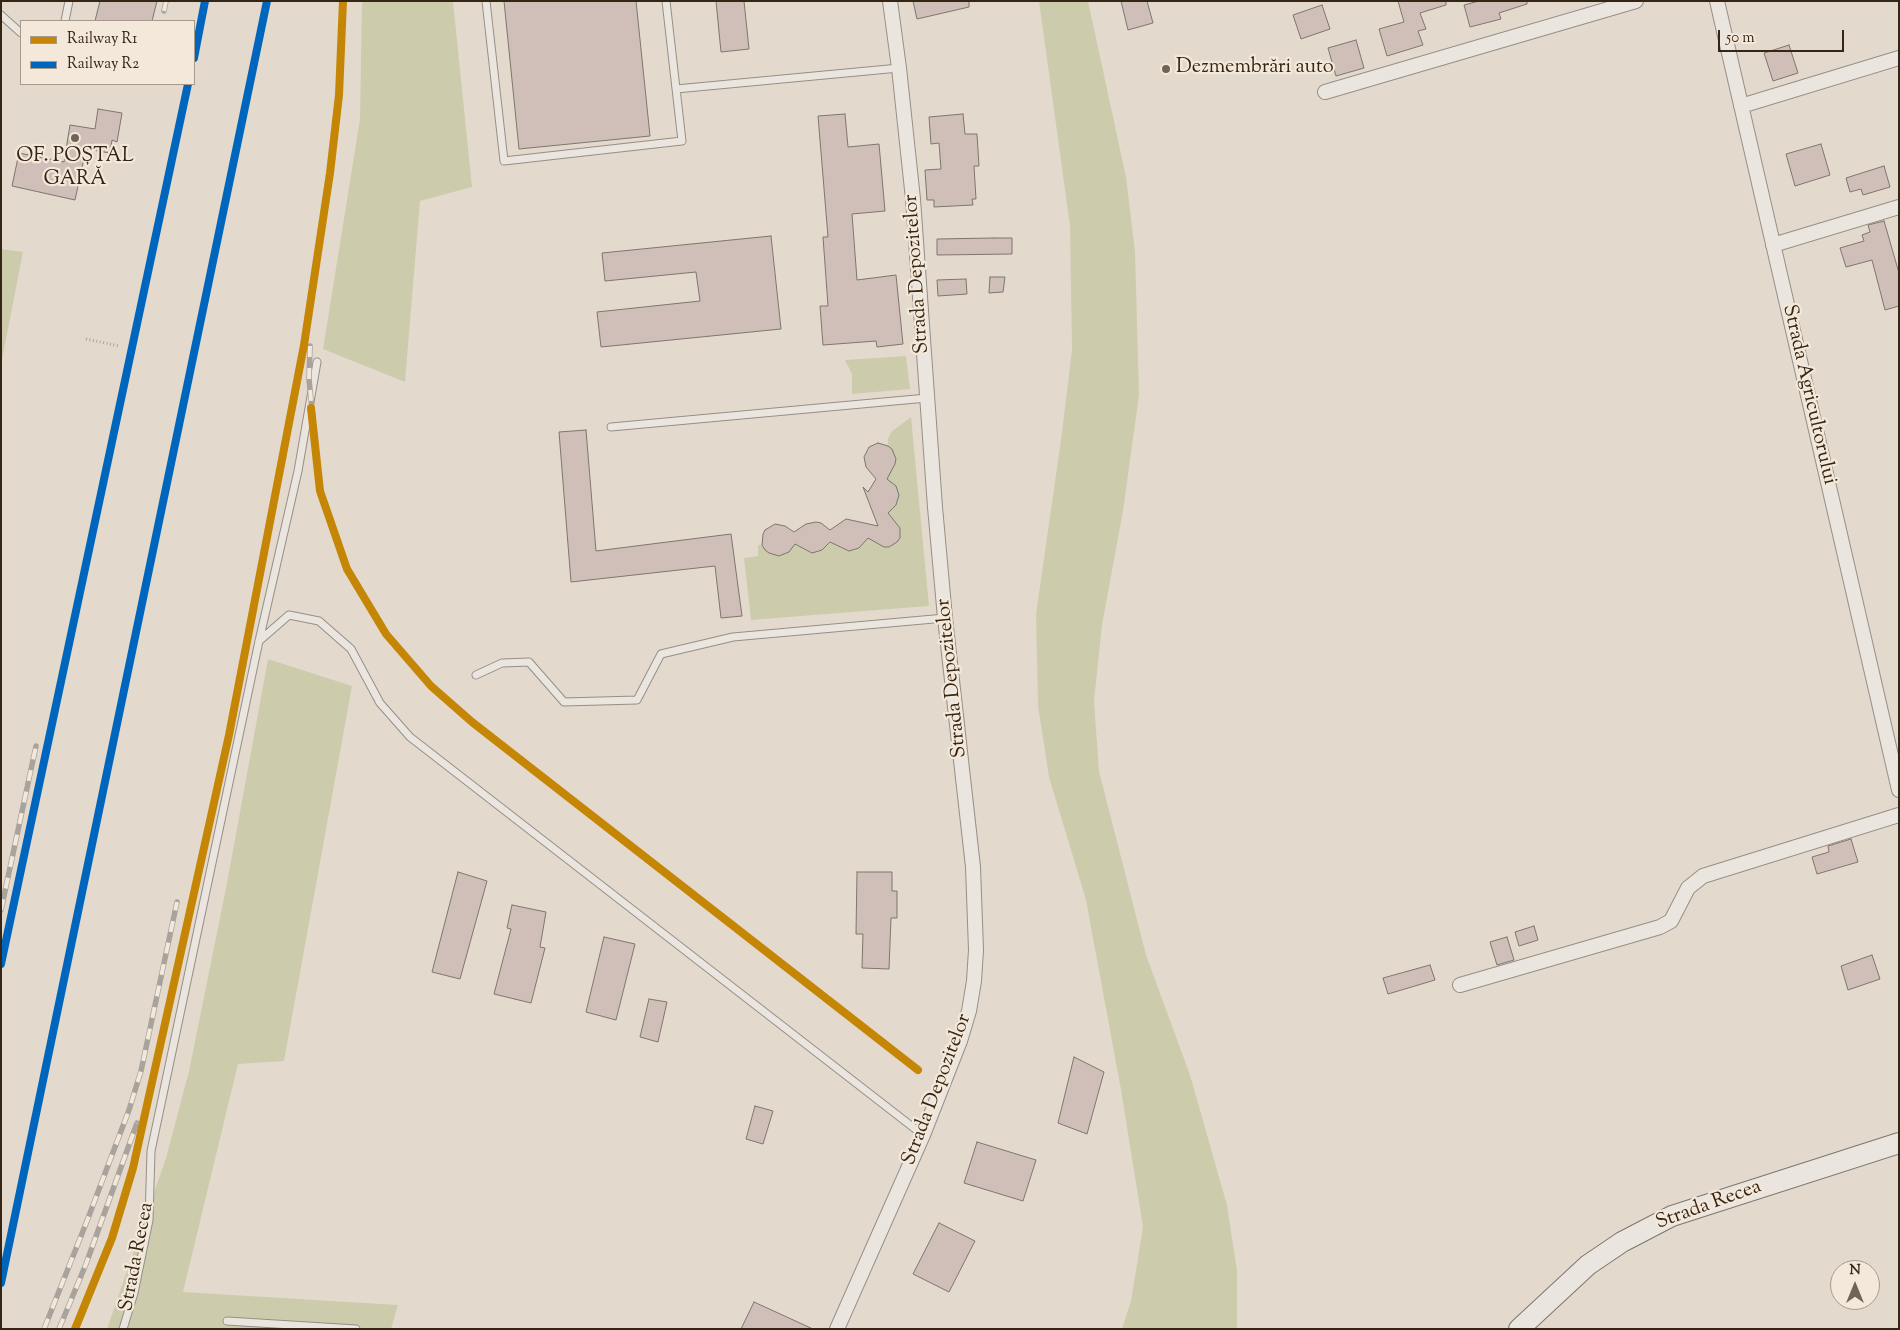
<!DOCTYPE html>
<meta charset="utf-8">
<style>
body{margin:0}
#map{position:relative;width:1900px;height:1330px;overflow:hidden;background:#e3dacd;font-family:"Sorts Mill Goudy",serif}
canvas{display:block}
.frame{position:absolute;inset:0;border:2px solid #342515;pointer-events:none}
.legend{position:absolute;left:20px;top:20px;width:175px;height:65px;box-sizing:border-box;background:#f3e8d9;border:1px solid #a79a8b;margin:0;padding:6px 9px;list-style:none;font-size:15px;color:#342515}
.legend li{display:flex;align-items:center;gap:10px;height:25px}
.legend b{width:25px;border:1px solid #a79a8b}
.north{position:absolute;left:1830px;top:1260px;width:50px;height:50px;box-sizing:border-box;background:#f3e8d9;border:1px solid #a79a8b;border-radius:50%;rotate:0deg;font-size:14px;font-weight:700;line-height:20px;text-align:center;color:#342515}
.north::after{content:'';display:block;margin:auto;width:18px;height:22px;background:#716455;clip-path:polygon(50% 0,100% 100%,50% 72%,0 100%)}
.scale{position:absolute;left:1718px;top:30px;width:126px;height:22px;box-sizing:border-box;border:2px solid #342515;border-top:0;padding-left:6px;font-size:15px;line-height:18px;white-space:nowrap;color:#342515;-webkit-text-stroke:4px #f3e8d9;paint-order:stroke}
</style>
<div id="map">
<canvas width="1900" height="1330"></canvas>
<div class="frame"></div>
<ul class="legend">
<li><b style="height:6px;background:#c68605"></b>Railway R1</li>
<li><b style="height:6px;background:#0065bd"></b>Railway R2</li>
</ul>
<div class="north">N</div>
<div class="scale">50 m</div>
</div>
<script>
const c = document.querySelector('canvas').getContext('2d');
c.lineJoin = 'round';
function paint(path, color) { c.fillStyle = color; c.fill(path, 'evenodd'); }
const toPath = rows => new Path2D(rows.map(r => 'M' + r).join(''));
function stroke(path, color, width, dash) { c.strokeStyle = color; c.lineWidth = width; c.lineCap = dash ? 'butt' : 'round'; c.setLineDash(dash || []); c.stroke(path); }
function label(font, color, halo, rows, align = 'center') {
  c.font = font + ' "Sorts Mill Goudy",serif'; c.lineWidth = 4.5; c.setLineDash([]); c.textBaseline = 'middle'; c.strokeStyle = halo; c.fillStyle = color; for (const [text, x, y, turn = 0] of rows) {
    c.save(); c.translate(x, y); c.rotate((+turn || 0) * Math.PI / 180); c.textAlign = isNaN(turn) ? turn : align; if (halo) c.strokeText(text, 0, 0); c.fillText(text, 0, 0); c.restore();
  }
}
paint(toPath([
 [362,1,453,1,472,187,420,201,405,382,323,349,360,119],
 [1039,1,1088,1,1126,177,1135,251,1139,395,1123,511,1102,625,1094,701,1099,771,1146,955,1190,1075,1227,1205,1237,1271,1237,1329,1122,1329,1131,1301,1143,1227,1121,1090,1086,900,1049,777,1038,706,1036,614,1061,440,1072,350,1070,226],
 [1,249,23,252,1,365],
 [906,356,910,389,852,394,852,374,845,360],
 [911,417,929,606,751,620,744,558,758,556,758,545,884,531,888,439,891,432],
 [268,659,352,686,284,1061,238,1064,183,1292,398,1305,391,1329,107,1329,166,1158,189,1071,227,883]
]), '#ccccad');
const building = toPath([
 [100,1,157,1,152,21,95,21,100,1],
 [504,1,636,1,650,136,519,149,504,1],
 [716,1,744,1,749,49,721,52,716,1],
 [913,1,969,1,969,7,917,19,913,1],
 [1121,1,1147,1,1153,23,1128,30,1121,1],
 [1398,1,1446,1,1446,5,1420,13,1426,29,1418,31,1423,45,1387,56,1379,29,1404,22,1398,1],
 [1479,1,1527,1,1527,4,1499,13,1501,19,1470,27,1464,5,1479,1],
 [1322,5,1330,29,1301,39,1293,15,1322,5],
 [1356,40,1364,68,1336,76,1328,48,1356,40],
 [1789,45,1798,73,1773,81,1764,53,1789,45],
 [98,109,122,113,117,142,112,140,110,153,86,149,75,200,12,186,19,153,64,162,70,125,95,129,98,109],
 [845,114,848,147,879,144,885,211,852,214,857,280,896,275,903,344,877,347,876,341,823,345,820,306,828,306,823,237,828,237,818,116,845,114],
 [963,114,965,134,977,134,979,166,974,166,976,199,972,199,973,205,934,207,934,200,927,200,925,170,941,169,939,143,931,144,929,117,963,114],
 [1821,144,1830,175,1795,186,1786,154,1821,144],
 [1884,166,1890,187,1863,195,1861,189,1850,192,1846,178,1884,166],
 [1884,221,1899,273,1899,306,1885,310,1872,260,1846,267,1840,248,1864,241,1862,235,1870,232,1868,225,1884,221],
 [771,236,781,329,601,347,597,312,700,301,696,272,605,281,602,253,771,236],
 [994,238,1012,238,1012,254,937,255,937,239,994,238],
 [990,277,1005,277,1003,292,989,293,990,277],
 [966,279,967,294,938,296,937,280,966,279],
 [586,430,596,551,731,534,742,616,721,618,715,566,571,582,559,432,586,430],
 [878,443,888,446,892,449,896,459,895,464,887,479,896,486,899,495,896,505,888,513,900,528,900,538,897,542,889,547,884,547,868,538,859,548,849,551,830,542,822,550,812,553,795,544,789,552,779,556,769,553,765,550,762,545,763,534,765,530,775,524,785,526,794,532,806,524,816,522,821,523,830,530,846,519,878,526,863,487,868,492,876,479,866,467,864,457,869,447,878,443],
 [1851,839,1858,862,1817,874,1812,857,1829,852,1828,846,1851,839],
 [458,872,487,881,460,979,432,972,458,872],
 [857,872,892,872,892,891,897,891,897,918,891,918,889,969,862,968,863,934,856,934,857,872],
 [512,905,546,912,540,947,545,948,531,1003,494,994,511,929,507,928,512,905],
 [1534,926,1538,940,1519,946,1515,932,1534,926],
 [604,937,635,944,616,1020,586,1012,604,937],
 [1507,937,1514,960,1497,965,1490,942,1507,937],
 [1872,955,1880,979,1848,990,1841,966,1872,955],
 [1430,965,1435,980,1388,994,1383,978,1430,965],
 [649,999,667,1002,658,1042,640,1037,649,999],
 [1074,1057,1104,1072,1087,1134,1058,1123,1074,1057],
 [755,1106,773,1111,763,1144,746,1139,755,1106],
 [977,1142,1036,1160,1023,1201,964,1183,977,1142],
 [939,1223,975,1241,949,1292,913,1274,939,1223],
 [754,1302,813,1329,741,1329,754,1302]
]);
paint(building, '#d0bfb8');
stroke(building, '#7d766d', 1);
const lane = toPath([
 [486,1,504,161,682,141,666,1],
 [1,15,21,33],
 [65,21,69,1],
 [676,89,899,68],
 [611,427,927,398],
 [259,641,289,615,319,621,351,649,380,703,410,737,923,1135],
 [476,675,502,663,529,662,564,702,637,700,661,654,733,637,945,618],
 [227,1321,356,1329],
 [123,1329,134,1293,149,1220,151,1151,259,641,298,471,317,362]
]);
const street = toPath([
 [1717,1,1899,790],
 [1325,92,1636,1],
 [1741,106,1899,58],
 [1773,245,1899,207],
 [1460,985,1660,927,1671,921,1688,888,1703,876,1899,815],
 [837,1329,923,1135,960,1041,969,1011,974,981,976,950,973,867,945,618,935,507,913,199,899,68,890,1]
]);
const secondary = toPath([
 [1519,1329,1588,1265,1622,1242,1672,1216,1899,1143]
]);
stroke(lane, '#968f86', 9);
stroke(street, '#968f86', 16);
stroke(secondary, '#7d766d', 22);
stroke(toPath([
 [86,339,119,346]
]), '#a8a39d', 3, [1, 2.5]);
stroke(lane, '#eae5de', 7);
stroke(street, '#eae5de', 14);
stroke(secondary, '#eae5de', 20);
const rail = toPath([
 [164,11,166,1],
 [194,58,205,1],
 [310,346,309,379,320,491,347,569,386,634,431,686,472,722,918,1070],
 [1,910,36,746],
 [1,964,188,84],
 [1,1283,267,1],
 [44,1329,87,1221,129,1110,141,1071,177,902],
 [59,1329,86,1264,137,1123],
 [75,1329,112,1238,133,1168,229,735,304,345,330,173,339,95,343,1]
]);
stroke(rail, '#a8a39d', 5.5);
stroke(rail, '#f3e8d9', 4, [11]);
stroke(toPath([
 [311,408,320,491,347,569,386,634,431,686,472,722,918,1070],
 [75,1329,112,1238,133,1168,229,735,304,345,330,173,339,95,343,1]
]), '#c68605', 8);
stroke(toPath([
 [194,58,205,1],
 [1,964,188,84],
 [1,1283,267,1]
]), '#0065bd', 8);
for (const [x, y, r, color] of [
 [1166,69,5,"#716455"],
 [75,138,5,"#716455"]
]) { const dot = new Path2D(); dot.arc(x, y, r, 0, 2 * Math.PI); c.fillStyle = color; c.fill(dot); stroke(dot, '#f3e8d9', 2); }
label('20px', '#342515', '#f3e8d9', [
 ["Dezmembrări auto",1176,69],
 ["OF. POȘTAL",75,158,"center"],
 ["GARĂ",75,181,"center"]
], 'left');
label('20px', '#342515', '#f3e8d9', [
 ["Strada Depozitelor",918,274,-94],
 ["Strada Agricultorului",1808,395,77],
 ["Strada Depozitelor",953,678,-96],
 ["Strada Depozitelor",938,1090,-69],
 ["Strada Recea",1709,1206,-20],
 ["Strada Recea",138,1257,-79]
]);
</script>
